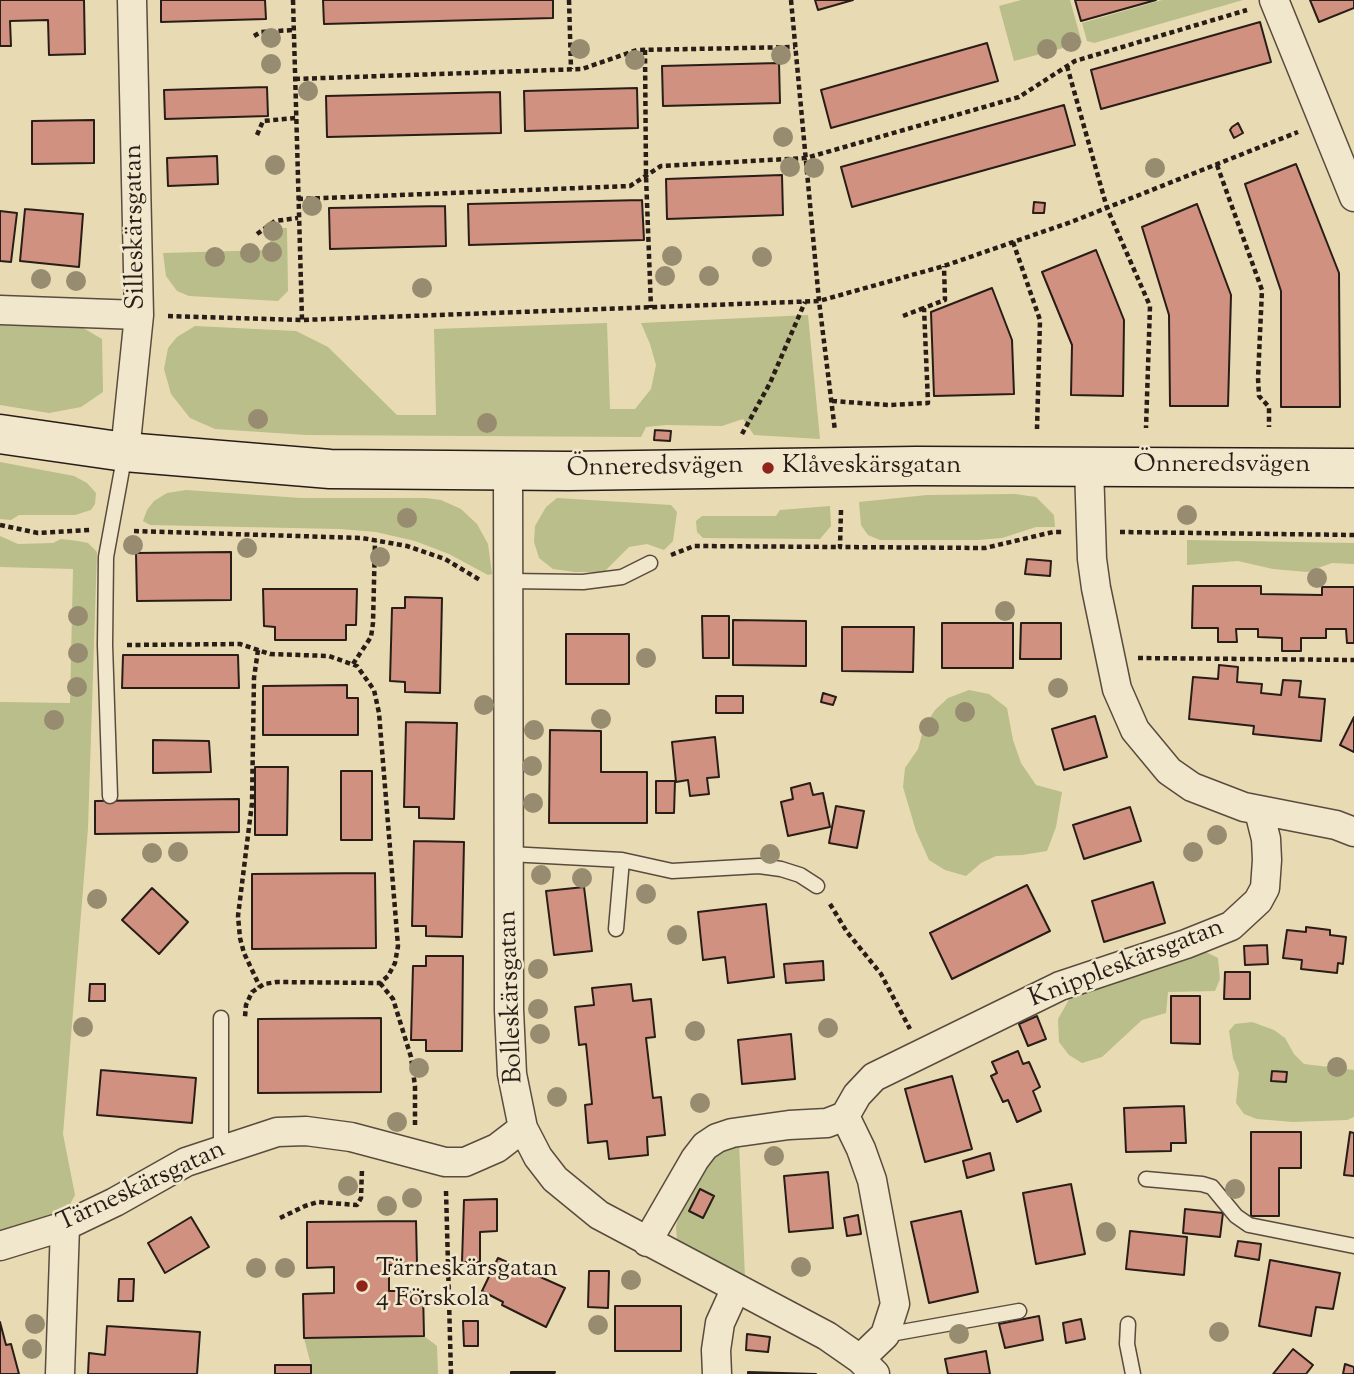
<!DOCTYPE html>
<meta charset="utf-8">
<style>
body{margin:0}
canvas{display:block;background:#e8dab2}
</style>
<canvas width="1354" height="1374"></canvas>
<script>
const c = document.querySelector('canvas').getContext('2d');
c.lineJoin = 'round';
function paint(path, color) { c.fillStyle = color; c.fill(path, 'evenodd'); }
const toPath = rows => new Path2D(rows.map(r => 'M' + r).join(''));
function stroke(path, color, width, dash) { c.strokeStyle = color; c.lineWidth = width; c.lineCap = dash ? 'butt' : 'round'; c.setLineDash(dash || []); c.stroke(path); }
function label(font, color, halo, rows, align = 'center') {
  c.font = font + ' "Sorts Mill Goudy",serif'; c.lineWidth = 5; c.setLineDash([]); c.textBaseline = 'middle'; c.strokeStyle = halo; c.fillStyle = color; for (const [text, x, y, turn = 0] of rows) {
    c.save(); c.translate(x, y); c.rotate((+turn || 0) * Math.PI / 180); c.textAlign = isNaN(turn) ? turn : align; if (halo) c.strokeText(text, 0, 0); c.fillText(text, 0, 0); c.restore();
  }
}
paint(toPath([
 [1021,0,1070,0,1082,43,1014,61,999,6],
 [1162,0,1243,0,1094,43,1087,41,1082,23],
 [270,228,287,228,288,291,278,301,189,296,177,291,166,276,163,253,270,250],
 [808,315,820,439,754,435,743,419,722,426,666,425,646,427,641,437,306,435,215,429,190,418,171,394,164,369,168,348,177,337,195,326,296,331,328,347,397,415,436,415,434,329,607,323,610,409,635,409,651,389,656,365,650,344,641,323],
 [0,323,78,325,102,339,103,392,81,407,49,413,0,405],
 [0,462,74,476,87,483,96,493,95,504,91,510,75,515,19,515,11,520,0,519],
 [186,490,301,498,425,498,441,500,461,509,477,524,488,544,492,574,488,575,449,554,415,541,376,532,340,529,150,525,143,521,147,510,154,501,167,493],
 [1015,494,1036,497,1054,515,1055,527,1036,527,1002,538,978,540,880,540,868,535,861,525,859,502,927,495],
 [557,498,671,505,677,512,673,541,664,550,647,544,629,547,604,572,575,572,553,569,539,558,534,542,535,526,546,507],
 [830,506,831,526,820,539,703,538,697,532,696,521,702,516,776,516,780,510],
 [0,536,18,544,53,543,61,539,78,541,88,543,97,552,88,828,63,1134,75,1195,64,1215,0,1234,0,702,70,703,73,569,0,567],
 [1187,540,1354,543,1354,564,1332,563,1307,572,1273,569,1238,561,1187,565],
 [969,690,989,694,1007,708,1013,740,1021,763,1036,785,1062,792,1056,827,1047,851,1022,855,996,856,981,863,966,876,945,870,929,860,916,831,903,787,905,768,918,749,924,727,935,710,948,698],
 [1204,951,1218,958,1220,979,1215,991,1168,992,1166,1013,1142,1020,1102,1057,1082,1063,1069,1055,1059,1042,1058,1019,1071,996],
 [1252,1022,1274,1030,1285,1038,1294,1054,1304,1064,1354,1070,1354,1117,1347,1120,1293,1122,1257,1119,1244,1114,1236,1103,1239,1073,1233,1058,1229,1031,1235,1024],
 [739,1143,745,1277,687,1249,677,1240,676,1227,680,1208,707,1162,722,1148],
 [424,1336,437,1346,438,1374,311,1374,311,1365,304,1338]
]), '#b9be8a');
const building = toPath([
 [0,0,84,0,85,54,49,55,48,20,10,21,11,46,0,46,0,0],
 [161,0,265,0,266,19,161,22,161,0],
 [323,0,553,0,553,18,324,24,323,0],
 [815,0,853,0,818,10,815,0],
 [1075,0,1156,0,1081,21,1075,0],
 [1310,0,1354,0,1354,8,1319,22,1310,0],
 [1260,22,1271,62,1101,109,1091,70,1260,22],
 [987,43,998,81,831,128,821,90,987,43],
 [779,63,780,103,663,106,662,66,779,63],
 [267,87,268,116,165,119,164,90,267,87],
 [637,88,638,128,525,131,524,91,637,88],
 [500,92,501,133,327,137,326,96,500,92],
 [1064,105,1075,145,852,207,841,167,1064,105],
 [94,120,94,163,32,164,32,121,94,120],
 [1238,123,1243,133,1234,138,1230,130,1232,127,1238,123],
 [217,156,218,184,168,186,167,158,217,156],
 [1296,164,1339,273,1340,407,1281,407,1281,291,1245,184,1296,164],
 [782,175,783,215,667,219,666,179,782,175],
 [642,200,644,240,469,245,468,204,642,200],
 [1034,202,1045,203,1044,213,1033,213,1034,202],
 [1197,204,1231,295,1228,406,1170,406,1169,315,1142,227,1197,204],
 [445,206,446,246,330,249,329,208,445,206],
 [25,209,83,214,79,267,20,261,25,209],
 [0,211,17,213,11,262,0,261,0,211],
 [1096,250,1124,320,1123,396,1071,395,1072,345,1042,272,1096,250],
 [992,288,1012,340,1014,394,934,396,931,312,992,288],
 [655,430,671,431,670,441,654,440,655,430],
 [231,552,231,600,137,601,136,553,231,552],
 [1027,559,1051,561,1050,576,1025,574,1027,559],
 [1193,586,1261,586,1261,594,1322,595,1322,587,1354,587,1354,643,1347,643,1346,629,1326,629,1326,638,1301,638,1301,651,1282,651,1282,638,1258,637,1258,629,1236,629,1237,642,1218,642,1218,628,1192,628,1193,586],
 [263,589,357,589,356,625,346,625,346,640,275,640,275,627,264,626,263,589],
 [405,597,442,598,440,693,405,692,405,682,390,681,392,608,405,608,405,597],
 [702,616,729,616,729,658,703,658,702,616],
 [733,620,806,621,806,666,733,665,733,620],
 [942,623,1013,623,1013,668,942,668,942,623],
 [1021,623,1061,623,1061,659,1020,659,1021,623],
 [842,627,914,627,913,672,842,671,842,627],
 [566,634,629,634,629,684,566,684,566,634],
 [123,655,238,655,239,688,122,688,123,655],
 [1219,665,1238,667,1237,682,1262,684,1261,693,1281,695,1283,680,1301,681,1299,697,1325,699,1321,741,1253,734,1254,726,1189,719,1193,677,1218,679,1219,665],
 [347,685,347,698,358,698,358,735,263,735,263,686,347,685],
 [823,693,836,697,833,705,821,702,823,693],
 [716,696,743,696,743,713,716,713,716,696],
 [1095,716,1107,757,1064,770,1052,729,1095,716],
 [1354,717,1354,752,1340,745,1354,717],
 [406,722,457,723,454,819,419,818,419,807,404,807,406,722],
 [550,730,601,731,601,772,647,772,647,823,549,823,550,730],
 [715,737,719,777,707,778,709,794,690,796,688,780,676,782,672,742,715,737],
 [153,740,209,741,211,772,153,773,153,740],
 [255,767,288,767,287,835,255,835,255,767],
 [341,771,372,771,372,840,341,840,341,771],
 [656,781,675,781,674,813,656,813,656,781],
 [810,783,813,795,823,793,830,827,788,836,781,802,793,799,791,788,810,783],
 [239,799,239,832,95,834,95,801,239,799],
 [836,806,864,811,857,848,829,843,836,806],
 [1130,807,1141,841,1084,859,1073,825,1130,807],
 [414,841,464,842,462,937,426,936,426,926,412,926,414,841],
 [375,873,376,948,252,949,252,874,375,873],
 [1153,882,1165,923,1104,942,1092,901,1153,882],
 [1027,885,1050,931,952,979,930,933,1027,885],
 [584,887,592,951,554,955,546,891,584,887],
 [152,888,188,922,159,954,122,920,152,888],
 [766,904,774,977,728,983,725,957,703,960,698,912,766,904],
 [1306,927,1330,930,1330,935,1346,937,1343,964,1338,963,1337,973,1301,969,1302,960,1283,958,1287,930,1306,932,1306,927],
 [1267,945,1268,964,1245,965,1244,946,1267,945],
 [426,956,463,956,462,1051,426,1051,426,1040,411,1040,413,966,426,966,426,956],
 [823,961,824,980,786,983,784,964,823,961],
 [1225,972,1250,972,1250,999,1224,999,1225,972],
 [90,984,105,984,105,1001,89,1001,90,984],
 [631,984,633,1001,651,999,655,1037,646,1038,653,1098,661,1097,665,1135,647,1137,648,1155,609,1159,607,1141,588,1143,585,1105,592,1104,586,1044,579,1045,575,1007,594,1005,592,988,631,984],
 [1171,996,1200,996,1200,1044,1171,1043,1171,996],
 [1037,1016,1046,1039,1028,1046,1019,1024,1037,1016],
 [381,1018,381,1092,258,1093,258,1019,381,1018],
 [791,1034,795,1079,742,1084,738,1040,791,1034],
 [1018,1051,1023,1064,1029,1062,1040,1087,1033,1091,1041,1111,1017,1122,1008,1100,1003,1102,991,1076,997,1073,992,1062,1018,1051],
 [101,1070,196,1078,192,1123,97,1115,101,1070],
 [1272,1071,1287,1072,1286,1082,1271,1081,1272,1071],
 [952,1076,972,1149,925,1162,905,1089,952,1076],
 [1184,1106,1186,1143,1171,1143,1171,1151,1126,1152,1124,1108,1184,1106],
 [1251,1132,1301,1132,1301,1168,1279,1168,1279,1216,1251,1216,1251,1132],
 [1350,1132,1354,1133,1354,1176,1344,1175,1350,1132],
 [990,1153,994,1170,967,1178,963,1161,990,1153],
 [828,1172,833,1228,789,1232,784,1176,828,1172],
 [1071,1184,1085,1254,1036,1264,1023,1193,1071,1184],
 [700,1189,714,1196,703,1218,689,1211,700,1189],
 [497,1199,497,1231,480,1232,480,1262,462,1262,464,1200,497,1199],
 [1185,1209,1223,1213,1220,1237,1183,1233,1185,1209],
 [961,1211,978,1292,929,1303,911,1222,961,1211],
 [858,1215,861,1234,847,1236,844,1218,858,1215],
 [191,1217,209,1247,165,1273,148,1243,191,1217],
 [416,1221,417,1264,389,1265,389,1291,423,1291,424,1336,304,1338,303,1294,334,1293,334,1267,307,1268,307,1222,416,1221],
 [1130,1231,1187,1237,1184,1275,1126,1269,1130,1231],
 [1238,1241,1261,1244,1259,1260,1235,1256,1238,1241],
 [498,1258,565,1288,546,1327,502,1305,503,1302,482,1291,498,1258],
 [1270,1260,1340,1273,1333,1309,1316,1307,1311,1336,1259,1326,1270,1260],
 [589,1271,609,1271,608,1308,588,1307,589,1271],
 [119,1279,134,1279,133,1301,118,1301,119,1279],
 [615,1306,681,1306,681,1351,615,1351,615,1306],
 [1039,1316,1043,1340,1005,1348,999,1324,1039,1316],
 [1081,1319,1085,1339,1066,1343,1063,1323,1081,1319],
 [463,1321,478,1321,478,1346,464,1346,463,1321],
 [0,1322,6,1345,11,1344,19,1374,0,1374,0,1322],
 [107,1326,200,1332,197,1374,88,1374,89,1353,105,1355,107,1326],
 [747,1334,770,1337,768,1352,746,1350,747,1334],
 [1293,1349,1313,1365,1306,1374,1273,1374,1293,1349],
 [986,1351,990,1374,948,1374,945,1359,986,1351],
 [1345,1364,1354,1367,1354,1374,1343,1374,1345,1364],
 [275,1365,311,1365,311,1374,275,1374,275,1365],
 [511,1372,555,1372,554,1374,511,1374,511,1372],
 [748,1372,816,1374,748,1374,748,1372]
]);
paint(building, '#d09180');
stroke(building, '#291d18', 2);
const lane = toPath([
 [509,581,583,582,622,577,650,563],
 [110,796,105,645,106,557,125,453],
 [509,854,622,860,672,871,759,866,781,869,800,875,817,886],
 [616,929,622,860],
 [221,1018,221,1150],
 [1146,1179,1202,1184,1212,1187,1236,1216,1249,1225,1354,1246],
 [1128,1324,1127,1344,1133,1374],
 [885,1335,1019,1311]
]);
const street = toPath([
 [1274,0,1354,197],
 [0,310,139,315],
 [125,452,139,315,132,0],
 [1089,467,1092,559,1096,588,1117,689,1135,730,1169,771,1192,787,1244,807,1336,825,1354,832],
 [508,470,509,1010,512,1074,523,1128,538,1157,555,1179,599,1215,827,1336,860,1359,875,1374],
 [845,1116,861,1149,872,1180,895,1304,885,1335,860,1359],
 [647,1242,695,1159,705,1146,717,1138,732,1133,789,1125,827,1123,845,1116,857,1095,874,1077,1060,986,1186,944,1231,926,1258,901,1265,888,1267,860,1266,839,1259,811],
 [0,1246,65,1226,115,1202,186,1162,277,1132,306,1131,351,1137,445,1162,465,1162,497,1148,523,1128],
 [60,1374,65,1226],
 [717,1374,716,1350,720,1323,736,1288]
]);
const secondary = toPath([
 [0,434,125,452,330,469,568,471,916,466,1354,468]
]);
stroke(lane, '#594c3e', 17);
stroke(street, '#594c3e', 31);
stroke(secondary, '#291d18', 41);
stroke(toPath([
 [293,0,302,320],
 [569,0,571,69],
 [791,0,819,301,835,431],
 [254,36,261,32,293,30],
 [645,50,646,176,651,308],
 [1067,66,1107,208,1150,306,1146,428],
 [295,79,582,69,637,50,795,47],
 [257,135,263,121,296,118],
 [1217,165,1262,290,1258,378,1259,396,1269,407,1269,427],
 [298,199,630,186,661,166,806,158,1019,97,1075,61,1247,10],
 [257,234,275,221,298,218],
 [1013,242,1040,320,1037,429],
 [168,316,302,320,819,301,944,266,1071,222,1298,132],
 [903,316,924,308],
 [832,401,889,405,928,403,924,308,945,300,944,266],
 [742,434,770,383,805,302],
 [841,510,840,547,985,548,1053,532,1063,532],
 [0,525,38,533,90,530],
 [134,531,362,538,407,546,445,559,480,580],
 [1120,532,1354,535],
 [671,555,694,546,840,547],
 [127,645,240,644,270,654,329,656,357,666,374,690,379,713,398,946,395,963,388,976,380,983,277,982,264,984,252,992,246,1005,245,1017],
 [258,650,254,678,252,803,238,916,240,938,244,953,260,987],
 [1138,658,1354,660],
 [353,664,371,637,373,623,375,541],
 [830,904,847,932,881,974,910,1029],
 [380,983,393,999,411,1057,415,1086,415,1125],
 [446,1191,451,1374],
 [280,1218,305,1206,318,1202,357,1205,361,1198,362,1169]
]), '#291d18', 4.5, [5, 3.5]);
stroke(lane, '#f0e7cd', 14);
stroke(street, '#f0e7cd', 28);
stroke(secondary, '#f0e7cd', 38);
c.fillStyle = '#978c70';
for (const [x, y] of [
 [271,38],
 [1071,42],
 [580,49],
 [1047,49],
 [781,55],
 [635,60],
 [271,64],
 [308,91],
 [783,137],
 [275,165],
 [790,167],
 [814,168],
 [1155,168],
 [312,206],
 [273,231],
 [272,252],
 [250,253],
 [672,256],
 [215,257],
 [762,257],
 [665,276],
 [709,276],
 [41,279],
 [76,281],
 [422,288],
 [258,419],
 [487,423],
 [1187,515],
 [407,518],
 [133,545],
 [247,548],
 [380,557],
 [1317,578],
 [1005,611],
 [78,616],
 [78,653],
 [646,658],
 [77,687],
 [1058,688],
 [484,705],
 [965,712],
 [601,719],
 [54,720],
 [929,727],
 [534,730],
 [532,766],
 [533,803],
 [1217,835],
 [178,852],
 [1193,852],
 [152,853],
 [770,854],
 [541,875],
 [582,878],
 [646,894],
 [97,899],
 [677,935],
 [538,969],
 [538,1009],
 [83,1027],
 [828,1028],
 [695,1031],
 [540,1034],
 [1337,1067],
 [419,1068],
 [557,1097],
 [700,1103],
 [397,1122],
 [774,1156],
 [348,1186],
 [1235,1189],
 [412,1198],
 [387,1206],
 [1106,1232],
 [801,1267],
 [256,1268],
 [285,1268],
 [631,1280],
 [35,1324],
 [598,1325],
 [1219,1332],
 [959,1334],
 [32,1349]
]) { c.beginPath(); c.arc(x, y, 10, 0, 2 * Math.PI); c.fill(); }
for (const [x, y, r, color] of [
 [768,468,7,"#8f2418"],
 [362,1286,7,"#8f2418"]
]) { const dot = new Path2D(); dot.arc(x, y, r, 0, 2 * Math.PI); c.fillStyle = color; c.fill(dot); stroke(dot, '#f0e7cd', 2.5); }
label('26px', '#291d18', '#f0e7cd', [
 ["Silleskärsgatan",137,227,-91],
 ["Önneredsvägen",1222,467],
 ["Önneredsvägen",655,469,-1],
 ["Knippleskärsgatan",1127,965,-21],
 ["Bolleskärsgatan",513,997,-92],
 ["Tärneskärsgatan",142,1188,-25]
]);
label('26px', '#291d18', '#f0e7cd', [
 ["Klåveskärsgatan",782,468],
 ["Tärneskärsgatan",376,1271],
 ["4 Förskola",376,1301]
], 'left');
</script>
